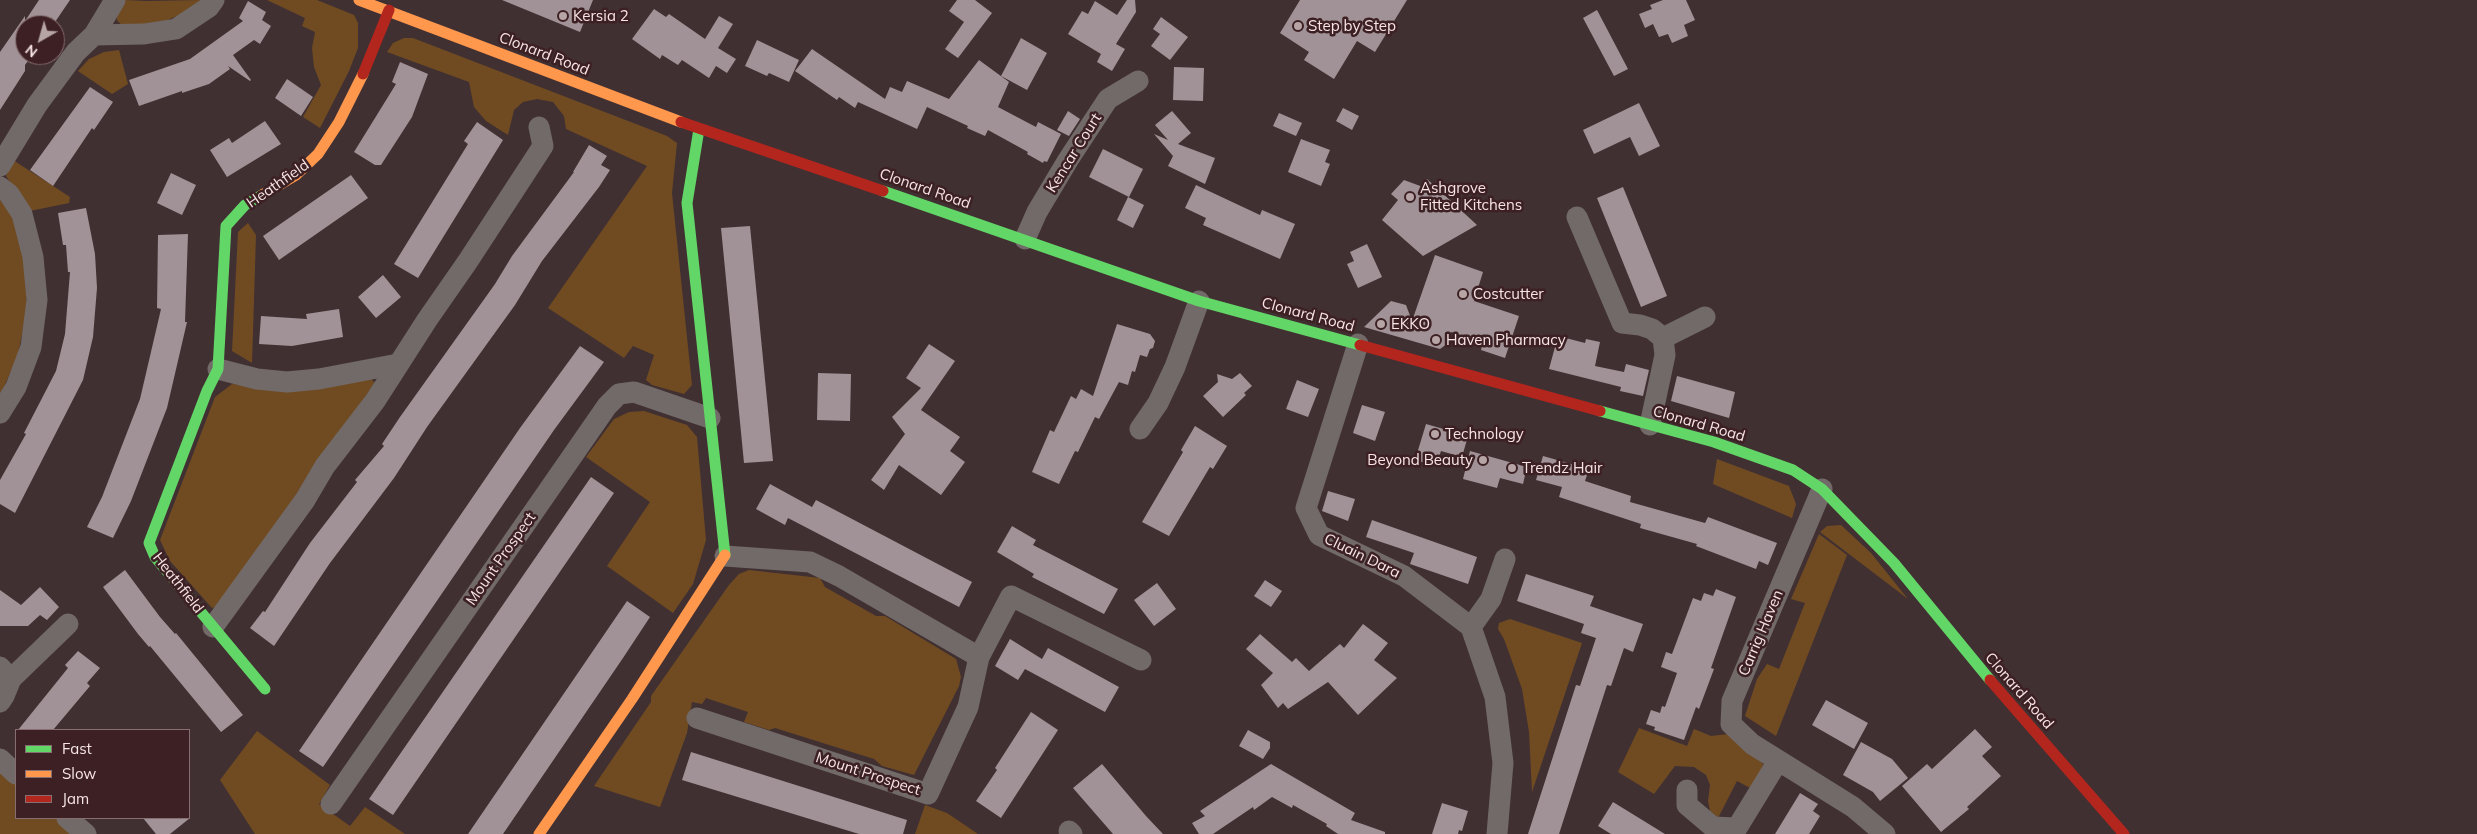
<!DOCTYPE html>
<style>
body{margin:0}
#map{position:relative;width:2477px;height:834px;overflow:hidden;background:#413032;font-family:Mulish,sans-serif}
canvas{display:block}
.legend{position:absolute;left:15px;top:729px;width:175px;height:90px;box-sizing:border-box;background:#3c2023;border:1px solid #876e71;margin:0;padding:6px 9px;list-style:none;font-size:15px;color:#f7e4e5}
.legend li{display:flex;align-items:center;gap:10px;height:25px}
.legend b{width:25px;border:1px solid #876e71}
.north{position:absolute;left:15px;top:15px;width:50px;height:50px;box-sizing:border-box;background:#3c2023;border:1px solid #876e71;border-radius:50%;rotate:218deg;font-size:14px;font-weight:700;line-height:20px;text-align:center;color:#f7e4e5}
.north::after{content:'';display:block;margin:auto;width:18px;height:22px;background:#b7a5a6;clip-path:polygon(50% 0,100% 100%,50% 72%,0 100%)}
</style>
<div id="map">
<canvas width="2477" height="834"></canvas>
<ul class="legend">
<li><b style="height:6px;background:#63d668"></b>Fast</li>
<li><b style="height:6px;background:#ff974d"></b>Slow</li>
<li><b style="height:6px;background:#b3261e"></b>Jam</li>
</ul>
<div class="north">N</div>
</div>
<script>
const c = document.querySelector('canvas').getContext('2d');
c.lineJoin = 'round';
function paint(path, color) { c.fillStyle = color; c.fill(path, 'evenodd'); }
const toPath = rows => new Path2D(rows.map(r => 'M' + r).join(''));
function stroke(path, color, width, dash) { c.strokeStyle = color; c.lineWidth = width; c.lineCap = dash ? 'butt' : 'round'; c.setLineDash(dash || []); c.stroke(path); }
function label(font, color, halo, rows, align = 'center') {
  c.font = font + ' Mulish,sans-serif'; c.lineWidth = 5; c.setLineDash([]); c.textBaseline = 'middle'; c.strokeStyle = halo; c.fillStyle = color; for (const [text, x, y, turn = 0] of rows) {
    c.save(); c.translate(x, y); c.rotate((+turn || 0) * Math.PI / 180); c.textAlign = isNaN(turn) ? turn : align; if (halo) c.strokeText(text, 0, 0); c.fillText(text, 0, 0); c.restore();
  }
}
paint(toPath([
 [125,0,146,1,202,0,187,12,165,21,123,27,117,20,117,12],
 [267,0,317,0,354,15,358,23,358,48,349,71,320,128,303,117,321,85,314,67,312,48,315,32,302,26,305,18],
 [404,38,413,38,667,136,677,143,672,193,692,385,684,394,652,385,646,380,654,355,633,346,624,358,548,308,647,166,566,129,564,116,553,102,537,99,523,102,514,110,508,135,486,121,474,107,469,82,387,52,393,43],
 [119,50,128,84,112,94,78,71,89,59,104,52],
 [13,160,70,197,69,203,30,211,6,176],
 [0,200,10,209,24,258,27,308,18,355,0,396],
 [248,223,256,235,252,363,232,351,238,232],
 [369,377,375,383,218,606,212,608,170,561,160,540,215,397,232,384,253,386],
 [644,411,687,425,697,437,706,540,693,584,673,613,607,566,650,502,586,457,614,419,629,412],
 [1717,459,1789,486,1796,504,1792,518,1713,484],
 [1841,525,1871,553,1908,599,1820,532,1827,526],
 [1819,534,1847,555,1776,736,1745,716,1757,679,1767,664,1779,669,1805,603,1791,599],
 [749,570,820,578,825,587,876,616,885,616,956,659,961,677,959,686,914,775,882,766,874,759,775,728,769,730,744,722,748,712,706,698,702,704,692,702,687,733,660,807,594,786,651,702,651,696,729,585,739,574],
 [1510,619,1582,643,1532,792,1529,732,1522,689,1504,639,1498,629,1499,623],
 [1639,728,1687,746,1694,729,1711,736,1728,734,1751,751,1763,764,1761,775,1752,789,1737,781,1718,818,1710,811,1708,801,1710,785,1706,775,1694,767,1675,766,1654,794,1618,772],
 [257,731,330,785,319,804,350,826,365,807,405,834,255,834,220,780],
 [0,768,16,782,16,818,56,818,74,834,0,834],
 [925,805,947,813,978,834,915,834]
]), '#704b22');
paint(toPath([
 [39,0,70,0,53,25,25,25,25,55,32,55,25,65,25,71,0,110,0,52,25,16,25,21],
 [502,0,593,0,580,32],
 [957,0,975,0,992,13,958,58,945,49,964,22,949,11],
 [1127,0,1135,0,1136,12,1116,44,1125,49,1112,71,1097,62,1101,54,1068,34,1082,11,1088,14,1095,1,1117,15],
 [1300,0,1407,0,1375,52,1357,41,1334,79,1304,60,1309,52,1280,33],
 [1663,0,1686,0,1695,20,1684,25,1688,36,1672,43,1668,34,1659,37,1653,24,1645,28,1639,14,1652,9,1650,5],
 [248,1,266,12,262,20,271,26,260,44,254,40,233,55,251,80,250,81,228,66,230,69,209,84,182,93,182,91,139,106,129,80,190,59,243,21,239,18],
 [654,9,666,17,669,14,705,39,719,16,733,24,718,48,736,59,727,73,716,66,709,78,682,60,678,65,662,55,660,59,632,39],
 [1597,10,1628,69,1614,76,1583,18],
 [1161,17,1188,37,1170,60,1151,46,1160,34,1153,29],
 [1021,38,1047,53,1027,90,1001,76],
 [757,40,799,60,789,82,769,73,767,76,745,66],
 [812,49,885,99,890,87,902,92,907,81,949,99,979,60,1009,82,998,107,1036,127,1038,122,1061,134,1047,162,1044,161,1043,163,1027,154,1028,152,988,130,985,136,967,128,968,126,927,107,917,129,858,102,855,108,839,97,837,100,795,71],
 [400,62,428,74,412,117,381,165,375,165,354,152,396,84,392,82],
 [1174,67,1204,68,1203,101,1173,100],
 [287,79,313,97,301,116,275,98],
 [90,87,113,102,94,130,92,128,53,186,30,170],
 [1639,103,1660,146,1639,156,1630,137,1594,154,1583,130],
 [1343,108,1359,116,1352,130,1336,121],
 [1068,111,1080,119,1069,136,1057,130],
 [1172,111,1191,133,1178,144,1215,158,1205,184,1168,166,1173,156,1154,134,1168,140,1155,125],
 [1279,113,1302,123,1296,136,1273,126],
 [265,121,281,144,227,177,210,150,229,138,232,143],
 [477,122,503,140,418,278,394,264,468,144,464,141],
 [1301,139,1330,150,1325,162,1330,164,1321,186,1288,172],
 [589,145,607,156,601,165,610,170,599,187,542,261,515,305,427,427,394,478,330,563,274,646,250,628,263,611,265,612,310,543,357,482,355,480,384,446,382,444,400,417,495,284,512,256,574,172,573,172],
 [1103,149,1143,169,1129,197,1089,177],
 [171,173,196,185,182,215,157,203],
 [351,175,368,198,279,260,263,236],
 [1427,179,1477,225,1423,256,1382,220,1398,200,1391,194,1404,180,1423,187],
 [1196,185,1260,215,1262,210,1295,224,1280,259,1203,225,1206,218,1185,208],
 [1623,187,1667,296,1641,307,1597,198],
 [1128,197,1144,205,1133,228,1117,220],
 [86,208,95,254,97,288,93,337,83,380,15,513,0,504,0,480,26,434,24,433,56,371,65,334,70,272,68,272,66,245,63,245,58,213],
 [750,226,773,461,744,463,721,228],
 [188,234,185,322,187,322,167,408,131,501,113,538,87,527,102,497,140,399,161,309,157,308,158,235],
 [1367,244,1382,277,1358,288,1347,264,1354,261,1350,252],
 [1435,255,1483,272,1474,301,1519,316,1505,358,1481,350,1483,342,1451,332,1448,343,1440,349,1364,327,1391,301,1406,305,1412,321],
 [383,275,401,297,376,318,358,297],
 [339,309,343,337,292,346,259,344,261,316,307,319,306,314],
 [1117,324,1150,334,1155,341,1153,348,1150,349,1147,357,1140,355,1135,372,1132,371,1128,385,1119,382,1099,419,1095,417,1078,452,1075,451,1059,484,1032,472,1050,430,1054,432,1071,396,1076,399,1081,389,1093,396],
 [1558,336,1585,343,1586,339,1600,342,1595,366,1624,372,1626,364,1649,370,1643,396,1620,391,1621,387,1549,369],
 [929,344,955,361,921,410,960,437,950,451,965,462,941,495,899,465,884,490,871,480,905,434,892,417,921,388,906,378],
 [580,346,604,362,554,430,323,767,299,751,520,428],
 [818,373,851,374,850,421,817,420],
 [1240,373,1252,386,1244,393,1246,395,1223,417,1203,396,1218,382,1217,374,1232,379],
 [1677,376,1735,392,1729,418,1671,401],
 [1297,380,1319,389,1308,417,1286,409],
 [1362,405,1385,412,1375,441,1353,433],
 [1426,424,1468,436,1462,457,1441,451,1436,466,1415,460],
 [1195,426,1227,446,1213,469,1210,467,1169,536,1142,522,1183,452,1181,450],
 [1470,451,1527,467,1523,484,1500,478,1497,488,1463,479],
 [1543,456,1589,469,1585,481,1631,496,1630,502,1705,523,1708,517,1777,543,1768,565,1759,561,1756,569,1696,546,1697,544,1640,528,1641,524,1559,497,1562,487,1536,480],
 [591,477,614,493,393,815,369,799],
 [770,484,812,507,816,500,972,582,959,607,788,518,785,525,756,509],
 [1328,491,1355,499,1348,521,1322,511],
 [1372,520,1477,557,1468,584,1410,564,1414,553,1366,537],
 [1012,526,1036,540,1033,545,1118,589,1104,614,1032,577,1034,574,997,552],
 [125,570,160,617,175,634,176,633,243,715,221,732,150,646,149,647,138,634,103,587],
 [1526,574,1594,596,1590,606,1643,624,1633,652,1624,648,1611,686,1607,685,1559,834,1528,834,1576,685,1580,686,1596,638,1581,633,1584,624,1517,601],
 [1265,580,1282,591,1271,607,1254,596],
 [1157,583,1176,609,1154,626,1134,600],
 [40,587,59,607,47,620,40,615,28,626,0,626,0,590,21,605],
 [1716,589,1736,597,1711,668,1714,669,1699,709,1696,707,1684,740,1654,730,1655,727,1646,724,1651,710,1660,713,1662,706,1665,707,1677,673,1661,667,1666,652,1672,654,1693,598,1701,601,1704,593,1713,596],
 [627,601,650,617,623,658,503,834,468,834],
 [1363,624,1388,643,1374,660,1397,678,1358,715,1328,682,1288,709,1283,703,1278,708,1261,685,1273,673,1246,649,1260,634,1292,662,1296,658,1309,671,1340,644,1344,648],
 [1010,639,1042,659,1048,648,1119,687,1105,712,1025,669,1018,680,995,666],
 [78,651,100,668,87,683,90,686,53,730,18,730,68,668,65,665],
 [1826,700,1868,723,1854,749,1812,725],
 [1031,712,1058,730,1001,818,976,801,997,770,995,768],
 [1975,729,1992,747,1982,756,2001,776,1967,807,1969,809,1941,832,1902,786,1927,764,1932,769],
 [1248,730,1270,742,1270,748,1263,759,1239,746],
 [1861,742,1892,759,1908,778,1880,801,1873,792,1843,775],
 [691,752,907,820,903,834,859,834,682,780],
 [1102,764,1146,816,1163,834,1113,834,1073,788],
 [1271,764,1355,813,1351,820,1385,832,1385,834,1338,834,1326,826,1327,824,1293,805,1292,808,1272,797,1254,810,1253,807,1213,834,1199,834,1192,823,1205,816,1200,811],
 [1800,793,1818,804,1813,811,1820,816,1809,834,1775,834],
 [1613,802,1665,834,1611,834,1598,826],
 [1442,803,1468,811,1462,831,1459,830,1458,834,1432,834],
 [143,818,190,818,170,834,156,834]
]), '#a09296');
stroke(toPath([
 [94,35,115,0],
 [0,166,37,105,76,52,94,35,144,34,176,29,209,7,214,0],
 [0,187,9,194,22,214,33,257,37,300,31,347,16,387,0,413],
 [1577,217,1622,323,1640,325,1652,329,1663,338,1665,355,1650,425],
 [1025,239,1037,212,1068,160,1108,99,1138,81],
 [1663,338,1705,317],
 [1358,344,1306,508,1319,535,1404,576,1471,627,1495,697,1503,763,1497,834],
 [218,369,257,379,287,382,319,379,398,364],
 [1140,429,1158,403,1175,367,1199,301],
 [1822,489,1732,701,1731,724,1752,744,1853,807,1885,834],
 [213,627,305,500,325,466,375,401,427,320,468,261,543,146,539,127],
 [1471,627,1491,599,1505,559],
 [979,657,1011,596,1141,660],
 [0,667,11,679,4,696,0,702],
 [11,679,68,624],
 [697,718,928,794,968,707,979,657,839,576,810,562,725,556],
 [0,759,16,774],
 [1687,790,1687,805,1713,827,1737,828,1778,761],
 [331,804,607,406,619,394,634,392,710,418],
 [67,818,86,834],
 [1069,831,1072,834]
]), '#716a68', 21);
stroke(toPath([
 [699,129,687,203,725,555],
 [883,191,1199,301,1360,345],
 [262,195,245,205,226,226,218,369,207,391,149,543,155,557,265,689],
 [1600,411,1714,442,1793,470,1822,489,1894,563,1990,680]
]), '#63d668', 11);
stroke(toPath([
 [359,0,681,122],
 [262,195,296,175,318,154,339,122,363,74],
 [539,834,632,699,725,555]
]), '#ff974d', 11);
stroke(toPath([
 [363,74,389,10],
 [681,122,883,191],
 [1360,345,1600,411],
 [1990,680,2124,834]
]), '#b3261e', 11);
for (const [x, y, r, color] of [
 [563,16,5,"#b7a5a6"],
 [1298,26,5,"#b7a5a6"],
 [1410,197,5,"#b7a5a6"],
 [1463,294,5,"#b7a5a6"],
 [1381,324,5,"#b7a5a6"],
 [1436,340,5,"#b7a5a6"],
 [1435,434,5,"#b7a5a6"],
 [1483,460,5,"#b7a5a6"],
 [1512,468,5,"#b7a5a6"]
]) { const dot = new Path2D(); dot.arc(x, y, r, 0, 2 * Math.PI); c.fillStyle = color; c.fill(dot); stroke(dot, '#3c2023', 2); }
label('15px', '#f7e4e5', '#3c2023', [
 ["Kersia 2",573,16],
 ["Step by Step",1308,26],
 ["Ashgrove",1420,188],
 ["Fitted Kitchens",1420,205],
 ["Costcutter",1473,294],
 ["EKKO",1391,324],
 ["Haven Pharmacy",1446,340],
 ["Technology",1445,434],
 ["Beyond Beauty",1473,460,"right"],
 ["Trendz Hair",1522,468]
], 'left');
label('15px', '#f7e4e5', '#3c2023', [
 ["Clonard Road",544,54,21],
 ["Kencar Court",1074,153,-58],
 ["Heathfield",278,184,-35],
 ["Clonard Road",925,189,19],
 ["Clonard Road",1308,315,15],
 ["Clonard Road",1699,424,16],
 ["Cluain Dara",1362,556,26],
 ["Mount Prospect",501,559,-55],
 ["Heathfield",178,583,52],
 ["Carrig Haven",1761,633,-67],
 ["Clonard Road",2019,691,49],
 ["Mount Prospect",868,774,18]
]);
</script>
